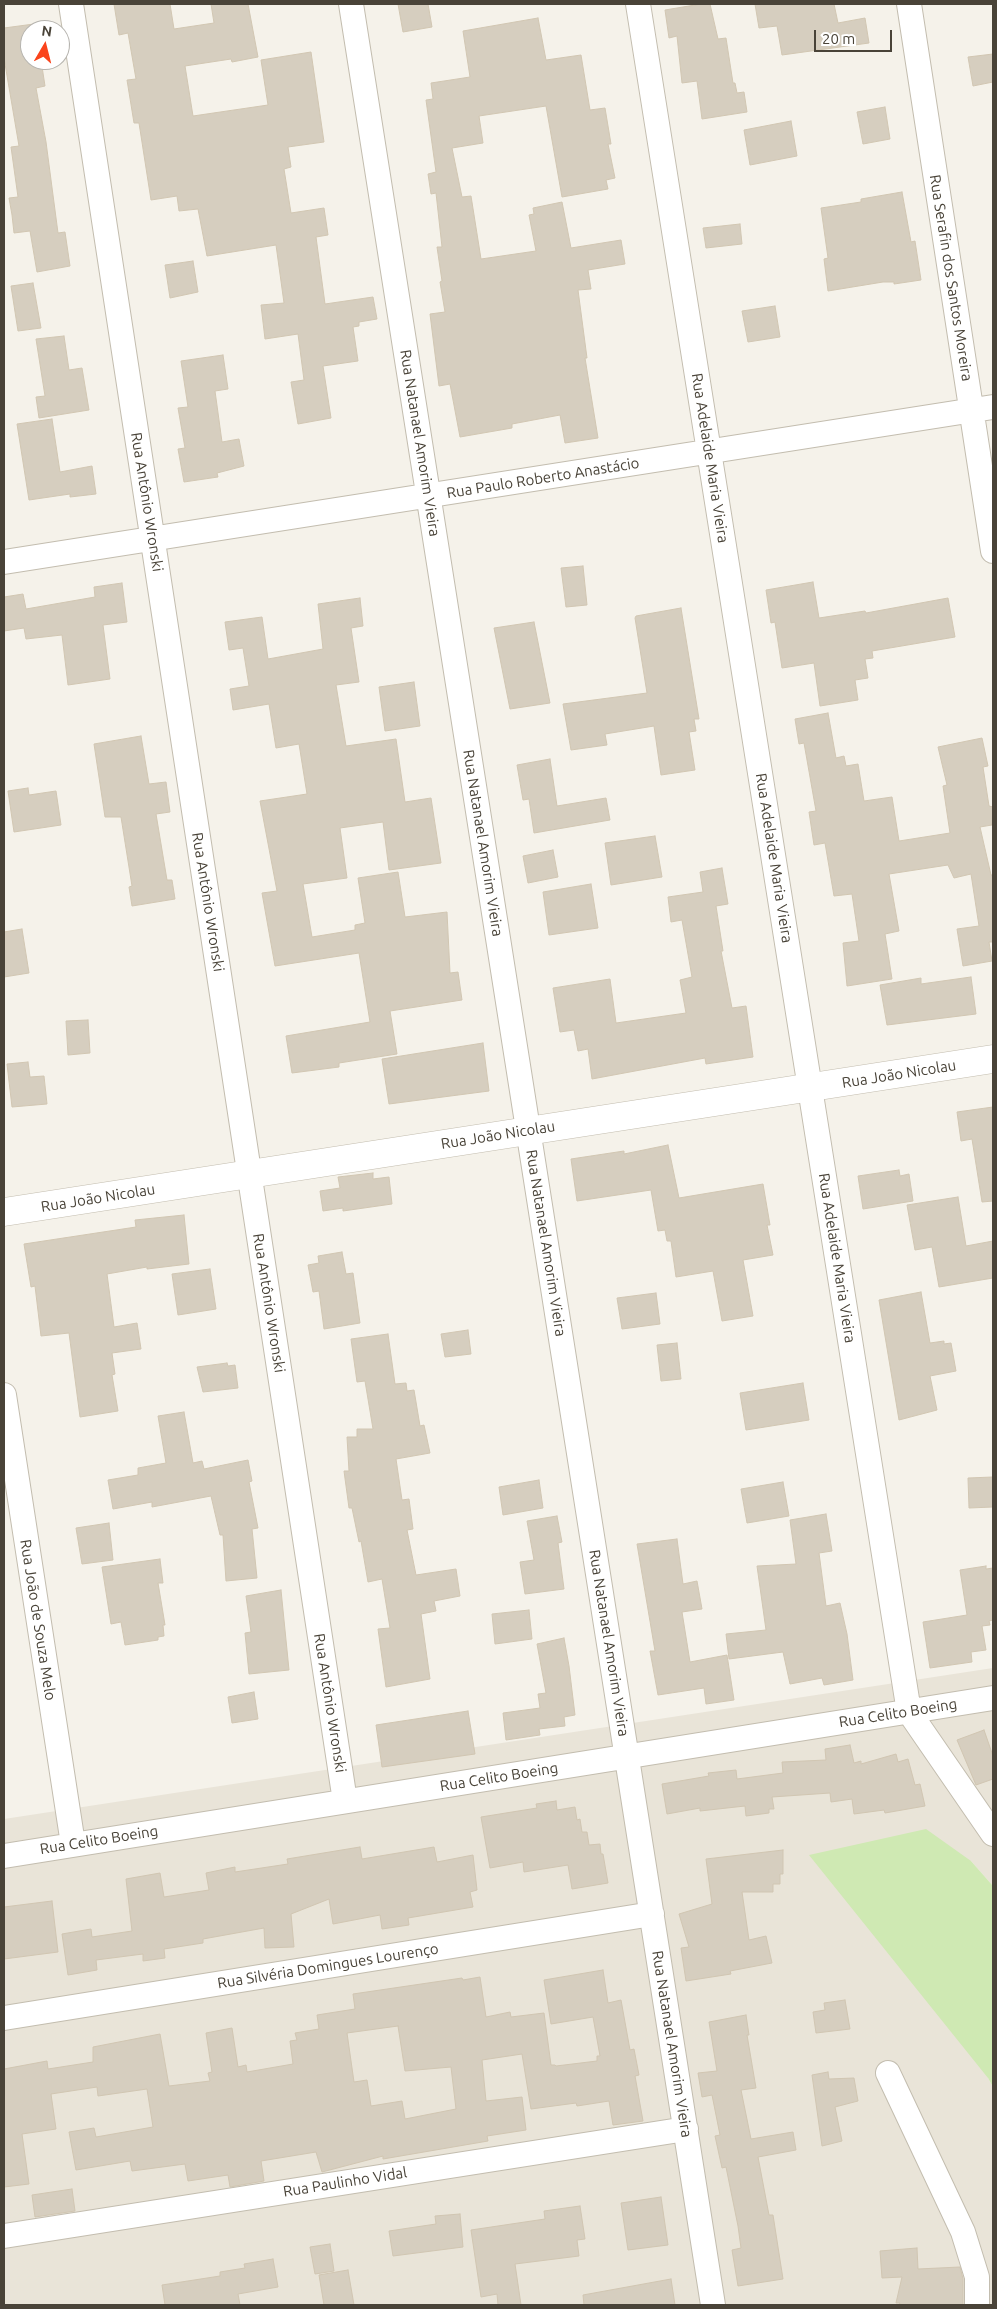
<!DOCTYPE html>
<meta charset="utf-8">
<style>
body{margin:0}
#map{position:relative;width:997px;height:2309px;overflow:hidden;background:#f5f2ea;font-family:Ubuntu,sans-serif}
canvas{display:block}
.frame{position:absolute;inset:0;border:5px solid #494338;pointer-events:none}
.north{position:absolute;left:20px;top:20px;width:50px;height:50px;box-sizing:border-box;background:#fff;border:1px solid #b6b4af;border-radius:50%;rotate:8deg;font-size:14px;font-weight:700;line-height:20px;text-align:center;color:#494338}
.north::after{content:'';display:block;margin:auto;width:18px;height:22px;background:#fa441c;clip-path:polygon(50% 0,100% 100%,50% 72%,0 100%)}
.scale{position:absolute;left:814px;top:30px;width:78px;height:22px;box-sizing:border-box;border:2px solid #494338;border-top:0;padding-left:6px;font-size:15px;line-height:18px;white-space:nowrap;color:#494338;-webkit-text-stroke:4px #fff;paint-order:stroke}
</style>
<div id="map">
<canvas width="997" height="2309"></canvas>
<div class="frame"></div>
<div class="north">N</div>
<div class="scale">20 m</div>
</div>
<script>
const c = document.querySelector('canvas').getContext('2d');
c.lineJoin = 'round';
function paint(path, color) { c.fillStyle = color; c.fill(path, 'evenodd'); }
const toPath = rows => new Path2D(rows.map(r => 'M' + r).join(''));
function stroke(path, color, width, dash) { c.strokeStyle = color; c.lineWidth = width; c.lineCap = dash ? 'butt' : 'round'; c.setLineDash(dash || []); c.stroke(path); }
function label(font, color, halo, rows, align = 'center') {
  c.font = font + ' Ubuntu,sans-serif'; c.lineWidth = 4.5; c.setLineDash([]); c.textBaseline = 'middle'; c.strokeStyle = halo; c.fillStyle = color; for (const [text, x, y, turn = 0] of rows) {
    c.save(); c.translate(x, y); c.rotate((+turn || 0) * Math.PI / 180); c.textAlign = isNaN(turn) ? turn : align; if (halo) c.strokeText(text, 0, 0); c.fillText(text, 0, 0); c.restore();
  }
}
paint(toPath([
 [993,1668,993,1886,971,1861,988,2078,993,2087,993,2305,4,2305,4,1819]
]), '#e9e4d8');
paint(toPath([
 [926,1829,971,1861,993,1886,993,2087,988,2078,809,1855]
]), '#cfe9b3');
const building = toPath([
 [114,4,170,4,174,29,214,23,211,4,248,4,258,57,232,62,231,59,185,66,193,116,268,105,261,60,311,52,324,142,288,147,291,167,284,169,291,213,324,208,328,235,316,237,325,304,373,297,377,319,359,322,359,326,353,327,358,361,323,366,331,418,298,424,291,382,304,380,298,334,265,339,261,305,284,303,276,245,207,256,198,209,179,211,177,196,151,200,139,123,134,123,127,80,136,79,128,33,119,35,114,4],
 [398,4,428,4,432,27,403,32,398,4],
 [701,4,710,4,718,39,726,38,733,83,735,83,737,93,744,92,747,112,702,119,697,81,682,83,677,36,669,38,665,10,701,4],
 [755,4,834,4,838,23,865,18,869,43,782,55,777,26,759,28,755,4],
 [538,18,546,60,581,55,590,110,605,108,611,144,608,144,615,178,606,180,608,189,562,197,546,106,479,116,483,143,452,148,462,197,471,196,481,259,536,251,529,215,534,214,533,208,562,202,571,248,621,240,625,264,588,270,591,289,578,290,587,358,585,358,598,438,565,443,560,415,512,424,512,428,460,437,450,384,439,386,430,314,445,312,440,282,442,281,437,247,442,247,436,193,431,194,428,174,436,172,426,100,433,99,431,83,470,77,463,31,538,18],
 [34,24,35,30,30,30,30,60,41,60,45,86,36,88,46,142,58,233,65,232,70,266,37,272,30,231,14,233,12,215,9,198,18,197,11,147,19,146,4,58,4,28,34,24],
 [993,54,993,82,973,86,968,57,993,54],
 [885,107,890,139,863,144,857,112,885,107],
 [791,121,797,156,750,165,744,130,791,121],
 [902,192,911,242,915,241,921,280,894,284,894,282,883,282,828,291,824,259,828,258,821,208,861,202,861,199,902,192],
 [740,224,742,244,706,248,703,228,740,224],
 [193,261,198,292,170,298,165,265,193,261],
 [33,283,41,328,18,331,11,286,33,283],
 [775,306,780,337,748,342,742,311,775,306],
 [64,336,69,370,82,368,89,410,39,418,36,397,45,396,36,339,64,336],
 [223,355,228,389,215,391,222,442,239,439,244,466,217,473,218,477,184,482,178,449,185,448,178,408,188,407,181,361,223,355],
 [52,419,60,472,92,466,96,494,70,497,70,494,29,500,17,424,52,419],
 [583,566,587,605,566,607,561,568,583,566],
 [813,582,819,618,865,611,866,613,948,598,955,637,872,651,873,658,865,659,868,678,855,680,858,700,820,706,814,663,782,668,775,622,771,623,766,590,813,582],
 [122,583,127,622,103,625,110,679,68,685,62,635,26,639,24,628,4,631,4,597,23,594,26,609,95,597,94,587,122,583],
 [360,598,363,626,351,628,359,682,336,685,346,746,396,739,405,802,431,798,441,863,389,870,383,822,340,828,347,878,303,884,312,937,355,930,355,925,365,923,358,878,398,872,405,917,447,912,450,973,458,972,462,1000,390,1011,397,1054,339,1063,339,1067,292,1073,286,1036,370,1022,359,953,275,966,262,893,277,891,260,801,307,794,299,744,276,748,269,704,233,710,230,689,249,686,243,648,229,650,225,622,262,617,268,659,323,649,318,604,360,598],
 [681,608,699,719,694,719,696,731,689,732,695,770,661,775,654,726,605,734,607,745,571,750,563,704,647,693,635,618,636,616,681,608],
 [534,622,550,703,510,709,494,628,534,622],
 [414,682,420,726,385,731,379,687,414,682],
 [828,713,836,758,844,756,846,766,858,764,864,801,892,797,899,841,950,833,943,786,947,785,938,747,982,738,988,766,983,767,989,806,993,807,992,825,980,827,991,875,993,875,993,942,989,942,992,961,963,966,957,929,979,926,971,874,954,878,948,865,889,874,899,931,885,934,892,979,847,986,843,943,859,941,852,894,834,896,825,843,814,845,809,812,816,811,804,743,799,744,795,719,828,713],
 [141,736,149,784,166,782,170,812,156,814,167,880,172,880,175,899,132,906,129,887,132,886,121,817,105,817,94,744,141,736],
 [550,759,557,806,606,798,610,820,534,833,529,799,523,800,517,765,550,759],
 [28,788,29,795,56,791,61,825,14,832,8,791,28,788],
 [655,836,662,877,611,885,605,843,655,836],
 [553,850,558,877,528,883,523,856,553,850],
 [722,868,728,904,716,906,723,951,721,951,732,1008,746,1006,753,1057,706,1064,705,1058,592,1079,588,1049,578,1051,574,1030,560,1032,553,988,610,979,616,1023,686,1013,680,980,692,977,682,920,671,922,668,897,703,892,700,872,722,868],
 [591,884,598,928,549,935,543,892,591,884],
 [22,929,29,973,4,977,4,932,22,929],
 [971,977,976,1014,887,1025,880,985,921,978,921,984,971,977],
 [88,1020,90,1053,68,1055,66,1021,88,1020],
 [483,1043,489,1091,389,1104,382,1059,483,1043],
 [28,1062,30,1077,44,1076,47,1104,12,1107,7,1064,28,1062],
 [993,1107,993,1201,982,1202,972,1139,961,1141,957,1112,993,1107],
 [668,1145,679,1198,763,1184,770,1225,767,1225,773,1255,743,1260,753,1316,722,1321,713,1271,676,1277,671,1241,667,1241,665,1230,658,1231,651,1190,577,1201,571,1159,624,1151,624,1154,668,1145],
 [899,1170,900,1176,909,1174,913,1201,863,1209,858,1176,899,1170],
 [373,1173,373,1179,389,1177,392,1204,343,1211,343,1208,323,1211,320,1191,340,1188,338,1177,373,1173],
 [958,1197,966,1246,993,1241,993,1278,939,1287,932,1247,915,1250,907,1205,958,1197],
 [184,1215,189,1264,147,1269,147,1267,107,1274,114,1327,137,1323,141,1349,112,1353,115,1374,112,1375,118,1411,80,1417,69,1333,41,1336,35,1286,31,1287,24,1244,136,1227,135,1220,184,1215],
 [342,1252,346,1274,353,1273,360,1323,324,1329,319,1291,313,1292,308,1265,319,1263,318,1256,342,1252],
 [210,1269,216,1309,178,1315,172,1274,210,1269],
 [921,1292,930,1343,944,1341,944,1344,951,1343,956,1371,930,1376,937,1410,899,1420,879,1300,921,1292],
 [656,1293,660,1324,622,1329,617,1298,656,1293],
 [468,1330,471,1354,445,1357,441,1334,468,1330],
 [388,1334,395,1384,406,1383,407,1391,414,1390,420,1426,424,1425,430,1453,396,1459,402,1500,409,1499,413,1529,407,1530,416,1575,456,1569,460,1596,434,1601,436,1611,421,1614,430,1679,386,1687,378,1629,390,1628,382,1579,368,1582,361,1541,359,1542,352,1508,349,1508,344,1471,349,1471,347,1437,357,1437,357,1429,373,1429,365,1381,357,1382,351,1339,388,1334],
 [677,1343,681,1379,661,1381,657,1345,677,1343],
 [227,1363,228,1366,235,1365,238,1388,203,1392,197,1367,227,1363],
 [803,1383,809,1420,746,1430,740,1393,803,1383],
 [184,1412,193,1463,202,1461,204,1469,248,1460,252,1481,249,1482,258,1528,252,1529,257,1578,226,1581,223,1535,220,1535,211,1496,152,1507,152,1502,113,1509,108,1480,138,1475,138,1468,166,1463,158,1416,184,1412],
 [993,1477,993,1507,969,1508,968,1478,993,1477],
 [539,1480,543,1508,503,1515,499,1487,539,1480],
 [783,1482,789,1516,747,1523,741,1489,783,1482],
 [826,1514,832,1551,819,1553,826,1606,840,1603,847,1634,853,1680,824,1685,822,1678,790,1684,783,1652,729,1659,726,1634,766,1630,757,1566,796,1564,790,1520,826,1514],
 [557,1516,562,1542,558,1543,564,1589,525,1594,520,1562,534,1560,527,1521,557,1516],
 [109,1523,113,1560,82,1564,76,1528,109,1523],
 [677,1539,683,1584,697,1581,702,1609,682,1612,690,1662,727,1655,734,1700,706,1704,704,1688,658,1695,650,1651,655,1651,637,1544,677,1539],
 [160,1559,163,1583,158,1583,165,1625,163,1625,164,1636,158,1637,158,1640,125,1645,121,1622,111,1624,102,1567,160,1559],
 [986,1566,986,1569,993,1568,993,1620,989,1621,990,1625,982,1626,986,1650,971,1652,972,1662,930,1668,923,1622,967,1615,960,1570,986,1566],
 [281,1590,289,1670,249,1674,245,1633,251,1632,246,1596,281,1590],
 [529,1610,532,1639,495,1644,492,1614,529,1610],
 [564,1638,569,1666,575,1715,564,1717,565,1726,539,1729,540,1735,506,1740,503,1713,540,1708,538,1694,546,1693,537,1644,564,1638],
 [254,1692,258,1719,232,1723,228,1697,254,1692],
 [468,1711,475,1754,382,1767,376,1725,468,1711],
 [984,1730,993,1756,993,1779,976,1785,957,1740,984,1730],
 [850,1745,854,1763,861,1761,861,1764,896,1754,898,1762,908,1759,915,1785,920,1784,925,1806,885,1813,884,1810,854,1814,852,1799,831,1802,830,1793,772,1797,774,1809,769,1809,769,1813,746,1816,745,1806,700,1811,700,1808,667,1814,662,1784,709,1776,708,1773,736,1770,737,1779,783,1773,782,1762,826,1760,825,1749,850,1745],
 [556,1801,557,1810,575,1807,577,1820,580,1819,582,1832,587,1832,589,1845,600,1844,601,1854,603,1854,608,1883,572,1889,568,1865,524,1872,523,1862,490,1868,481,1817,537,1808,536,1804,556,1801],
 [360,1847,362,1859,434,1847,437,1862,473,1855,477,1890,470,1892,473,1907,408,1918,409,1925,382,1929,380,1915,333,1924,329,1899,291,1914,294,1947,265,1948,264,1928,203,1939,203,1943,164,1949,165,1958,143,1961,143,1954,96,1960,97,1970,68,1975,62,1934,91,1929,92,1937,132,1931,126,1879,160,1873,164,1897,209,1890,206,1873,235,1867,235,1872,288,1864,287,1859,360,1847],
 [783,1850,783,1874,780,1874,780,1884,773,1884,773,1892,742,1892,749,1940,766,1936,772,1963,730,1971,731,1974,686,1981,681,1948,689,1947,679,1914,712,1904,706,1859,783,1850],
 [52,1901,58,1952,4,1959,4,1907,52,1901],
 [603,1970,608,2003,621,2000,630,2050,634,2049,639,2075,635,2076,643,2121,613,2125,609,2101,577,2106,576,2103,531,2109,522,2054,482,2060,486,2101,522,2097,526,2130,487,2136,488,2141,383,2159,383,2156,322,2172,316,2152,261,2161,264,2181,230,2187,228,2175,188,2181,185,2164,132,2171,130,2161,76,2170,69,2132,94,2128,96,2137,153,2127,147,2089,98,2096,97,2087,51,2094,56,2129,22,2134,29,2184,4,2187,4,2069,47,2061,48,2069,93,2062,93,2047,160,2034,169,2086,210,2081,208,2073,212,2072,206,2033,232,2028,238,2067,246,2065,247,2072,293,2064,290,2041,297,2040,295,2033,319,2029,317,2015,355,2009,353,1994,462,1978,463,1980,480,1977,486,2017,510,2012,511,2017,544,2013,551,2065,555,2065,556,2066,597,2061,597,2056,600,2056,593,2017,551,2024,544,1980,603,1970],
 [398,2026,405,2071,451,2067,456,2109,405,2119,402,2101,371,2106,367,2080,354,2082,347,2033,398,2026],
 [845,2000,850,2029,816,2033,813,2012,825,2010,824,2003,845,2000],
 [746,2015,749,2035,747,2035,756,2088,741,2090,751,2139,793,2132,796,2150,758,2157,769,2215,773,2215,783,2279,738,2286,732,2250,741,2248,738,2226,726,2167,722,2168,715,2136,720,2135,712,2095,702,2097,698,2073,717,2071,709,2022,746,2015],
 [828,2072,829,2079,854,2078,858,2101,835,2107,842,2141,822,2146,812,2075,828,2072],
 [72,2189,75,2211,35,2217,32,2195,72,2189],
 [661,2197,668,2245,628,2250,621,2203,661,2197],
 [580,2206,585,2239,577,2240,579,2256,515,2264,521,2305,498,2305,497,2294,481,2297,471,2230,545,2219,544,2211,580,2206],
 [460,2214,463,2247,393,2256,389,2231,436,2224,435,2216,460,2214],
 [330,2244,334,2271,315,2274,310,2247,330,2244],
 [917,2248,918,2269,960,2267,963,2279,963,2305,899,2305,900,2303,896,2303,902,2277,882,2278,880,2251,917,2248],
 [273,2259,278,2287,238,2294,240,2305,165,2305,162,2285,220,2276,220,2272,245,2268,244,2264,273,2259],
 [348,2270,354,2305,324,2305,319,2275,348,2270],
 [671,2279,675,2305,584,2305,583,2295,671,2279]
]);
paint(building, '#d6cebf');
stroke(building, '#d1c6b2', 1);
const minor = toPath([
 [71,4,345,1801],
 [351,4,713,2305],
 [638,4,909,1712,993,1834],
 [909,4,993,551],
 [4,562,993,407],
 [4,1395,73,1844],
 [4,1856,993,1698],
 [4,2018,652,1914],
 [888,2073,963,2232,977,2277,977,2305],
 [4,2236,686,2129]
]);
const tertiary = toPath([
 [4,1212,993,1059]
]);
stroke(minor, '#c3bdaf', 26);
stroke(tertiary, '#c3bdaf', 29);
stroke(minor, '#fff', 24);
stroke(tertiary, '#fff', 28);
label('15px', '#494338', '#fff', [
 ["Rua Serafin dos Santos Moreira",951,278,81],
 ["Rua Natanael Amorim Vieira",420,443,81],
 ["Rua Adelaide Maria Vieira",710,458,81],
 ["Rua Paulo Roberto Anastácio",543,478,-9],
 ["Rua Antônio Wronski",147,502,81],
 ["Rua Natanael Amorim Vieira",483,843,81],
 ["Rua Adelaide Maria Vieira",774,858,81],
 ["Rua Antônio Wronski",208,902,81],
 ["Rua João Nicolau",899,1074,-9],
 ["Rua João Nicolau",498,1135,-9],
 ["Rua João Nicolau",98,1198,-9],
 ["Rua Natanael Amorim Vieira",546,1243,81],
 ["Rua Adelaide Maria Vieira",837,1258,81],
 ["Rua Antônio Wronski",269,1303,81],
 ["Rua João de Souza Melo",38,1620,81],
 ["Rua Natanael Amorim Vieira",609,1643,81],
 ["Rua Antônio Wronski",330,1703,81],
 ["Rua Celito Boeing",898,1713,-9],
 ["Rua Celito Boeing",499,1777,-9],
 ["Rua Celito Boeing",99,1840,-9],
 ["Rua Silvéria Domingues Lourenço",328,1966,-9],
 ["Rua Natanael Amorim Vieira",672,2044,81],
 ["Rua Paulinho Vidal",345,2182,-9]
]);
</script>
